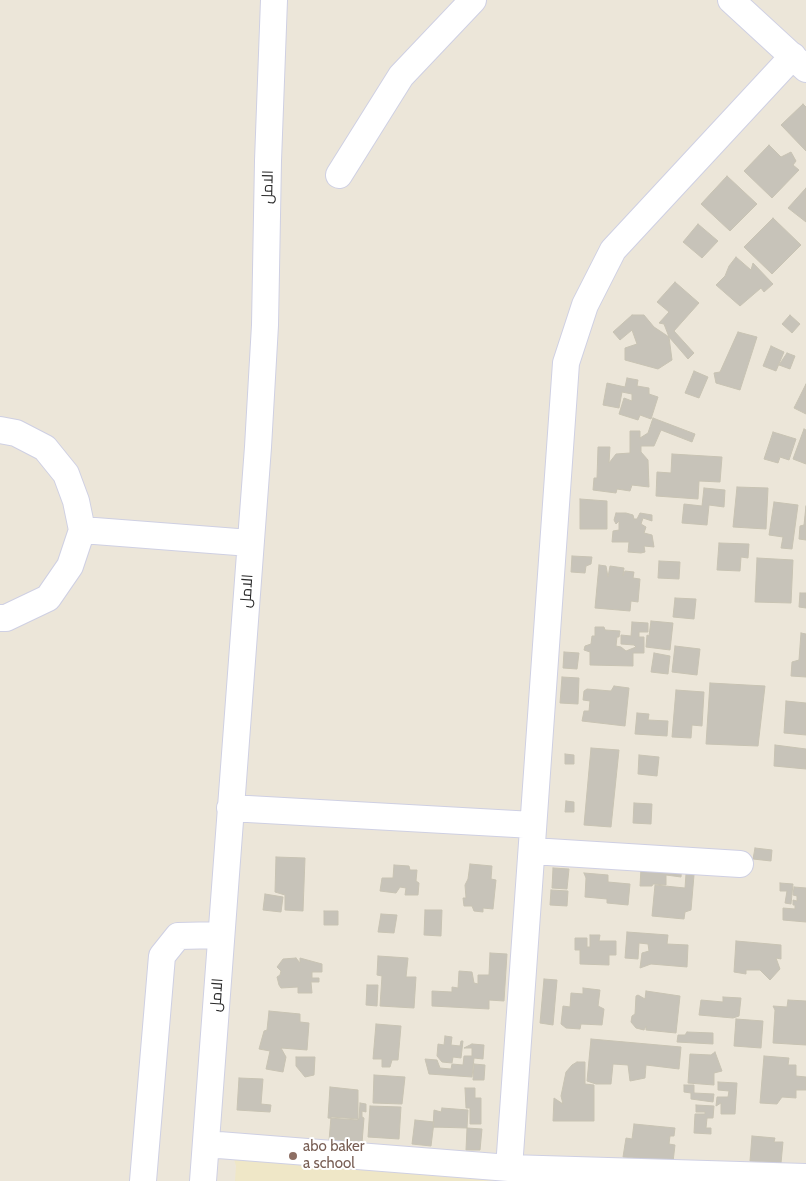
<!DOCTYPE html>
<meta charset="utf-8">
<style>
body{margin:0}
canvas{display:block;background:#ece6d9}
</style>
<canvas width="806" height="1181"></canvas>
<script>
const c = document.querySelector('canvas').getContext('2d');
c.lineJoin = 'round';
function paint(path, color) { c.fillStyle = color; c.fill(path, 'evenodd'); }
const toPath = rows => new Path2D(rows.map(r => 'M' + r).join(''));
function stroke(path, color, width, dash) { c.strokeStyle = color; c.lineWidth = width; c.lineCap = dash ? 'butt' : 'round'; c.setLineDash(dash || []); c.stroke(path); }
function label(font, color, halo, rows, align = 'center') {
  c.font = font + ' Cabin,Cairo,sans-serif'; c.lineWidth = 4; c.setLineDash([]); c.textBaseline = 'middle'; c.strokeStyle = halo; c.fillStyle = color; for (const [text, x, y, turn = 0] of rows) {
    c.save(); c.translate(x, y); c.rotate((+turn || 0) * Math.PI / 180); c.textAlign = isNaN(turn) ? turn : align; if (halo) c.strokeText(text, 0, 0); c.fillText(text, 0, 0); c.restore();
  }
}
paint(toPath([
 [230,1146,514,1181,235,1181,236,1166]
]), '#efe7c7');
const building = toPath([
 [803,104,806,107,806,151,781,125,803,104],
 [769,145,781,157,791,152,796,161,793,165,799,170,772,198,744,171,769,145],
 [727,176,757,204,730,231,701,204,727,176],
 [806,188,806,222,788,208,806,188],
 [773,218,801,245,772,274,744,247,773,218],
 [698,224,718,241,702,258,683,242,698,224],
 [736,257,751,270,753,263,773,284,764,292,761,288,740,306,716,285,725,276,729,266,736,257],
 [675,282,699,303,674,331,694,353,688,359,669,337,664,324,659,323,669,312,657,302,675,282],
 [632,315,644,315,654,327,669,337,672,360,658,369,625,360,625,348,637,344,632,330,620,340,613,332,632,315],
 [790,315,800,324,792,333,782,324,790,315],
 [738,332,757,337,740,390,716,383,714,373,720,372,738,332],
 [771,346,784,352,776,371,763,366,771,346],
 [787,353,795,356,790,369,779,365,787,353],
 [694,371,708,377,699,398,685,393,694,371],
 [627,378,638,380,637,386,649,388,649,394,658,397,651,419,640,415,638,420,619,414,624,398,632,401,632,394,622,392,619,408,603,405,607,383,625,387,627,378],
 [806,384,806,414,794,408,806,384],
 [653,418,695,434,692,442,661,430,654,446,641,446,641,452,648,460,649,487,632,485,630,491,617,489,616,493,593,490,594,478,597,478,598,447,610,447,609,463,616,454,630,453,630,431,640,431,640,438,648,433,653,418],
 [804,429,806,430,806,464,793,459,804,429],
 [773,432,796,439,789,460,780,457,778,463,764,459,773,432],
 [672,454,722,457,720,482,699,481,698,499,656,496,657,472,671,473,672,454],
 [737,487,768,488,766,529,733,527,737,487],
 [704,488,725,490,724,507,709,505,707,525,682,523,684,504,702,506,704,488],
 [580,499,607,501,607,529,580,529,580,499],
 [774,502,798,505,792,549,781,548,783,537,769,535,774,502],
 [806,506,806,540,799,539,800,526,804,525,806,506],
 [616,513,626,513,633,515,634,519,637,519,640,513,652,515,652,521,643,518,641,524,646,527,644,533,652,535,654,547,644,546,645,552,641,553,628,552,629,542,612,542,613,531,619,530,619,521,616,524,614,520,616,513],
 [719,543,749,544,748,558,741,557,740,571,717,570,719,543],
 [572,556,592,557,591,564,586,566,585,573,571,572,572,556],
 [757,558,793,560,791,603,755,602,757,558],
 [659,561,680,562,679,579,658,578,659,561],
 [599,565,606,566,608,577,610,566,624,568,623,576,625,571,634,572,633,578,640,579,638,602,631,601,630,611,595,608,599,565],
 [800,593,806,593,806,608,799,607,800,593],
 [675,598,696,599,694,619,673,617,675,598],
 [651,621,673,623,670,650,646,647,647,635,649,636,651,621],
 [632,622,648,623,648,632,639,632,639,637,644,637,644,653,633,653,633,666,590,665,590,652,584,650,585,646,591,644,592,636,595,636,595,627,604,627,605,630,620,631,619,637,617,637,616,646,621,647,626,651,636,647,634,645,621,644,621,635,631,636,632,622],
 [801,633,806,634,806,677,791,676,792,662,799,660,801,633],
 [675,646,700,649,697,675,672,672,675,646],
 [564,652,579,653,577,669,563,668,564,652],
 [654,653,670,656,668,674,651,672,654,653],
 [562,677,579,678,578,704,560,703,562,677],
 [710,683,765,686,758,746,706,744,710,683],
 [614,686,629,688,625,726,582,721,584,711,589,711,590,701,583,700,584,691,587,689,611,691,614,686],
 [676,690,704,692,702,726,692,725,691,738,672,737,676,690],
 [786,701,806,703,806,735,784,733,786,701],
 [637,713,649,714,648,720,668,721,667,736,635,734,637,713],
 [775,745,806,749,806,769,774,766,775,745],
 [591,748,619,750,611,827,584,825,591,748],
 [565,754,574,755,574,764,565,764,565,754],
 [639,755,659,757,657,776,638,774,639,755],
 [566,801,574,802,574,812,565,812,566,801],
 [634,803,652,804,651,824,633,823,634,803],
 [755,848,772,850,771,861,753,859,755,848],
 [276,857,305,858,303,911,285,910,285,895,275,892,276,857],
 [682,863,681,877,666,875,666,885,653,884,652,886,640,886,641,868,682,863],
 [470,864,492,866,491,879,496,880,493,909,483,908,483,912,474,911,472,906,464,906,463,898,466,898,465,885,468,879,470,864],
 [394,865,409,866,410,870,417,870,416,881,419,883,418,895,405,895,406,888,400,887,396,893,380,891,382,878,393,878,394,865],
 [553,868,569,869,567,889,552,888,553,868],
 [584,873,608,875,608,882,630,884,628,905,607,903,607,899,585,897,586,878,584,873],
 [686,874,694,875,691,910,685,912,684,919,652,916,655,885,685,888,686,874],
 [780,883,793,884,791,904,785,903,787,891,780,891,780,883],
 [794,887,806,888,806,922,783,920,783,908,795,909,795,905,793,905,793,900,797,901,797,896,793,895,794,887],
 [551,890,568,891,567,906,550,905,551,890],
 [265,894,283,897,281,912,263,910,265,894],
 [425,910,442,910,441,936,424,935,425,910],
 [324,911,338,911,338,925,324,925,324,911],
 [381,914,397,915,394,933,378,932,381,914],
 [627,932,668,935,667,944,688,945,687,967,651,964,640,968,642,953,649,951,648,944,639,943,638,959,625,958,627,932],
 [590,935,600,935,599,941,616,941,616,955,609,955,609,965,580,964,580,950,575,950,575,938,587,938,587,947,590,947,590,935],
 [736,941,781,945,781,959,776,958,780,969,770,980,760,970,746,970,746,974,734,972,736,941],
 [490,953,507,954,504,1001,489,1000,489,1009,432,1006,432,991,452,992,452,987,458,988,459,971,472,972,474,983,478,984,478,975,489,975,490,953],
 [378,956,408,958,406,977,416,977,414,1008,380,1006,382,976,377,975,378,956],
 [296,958,300,963,300,958,322,964,322,972,312,972,312,978,319,978,319,982,311,982,312,993,298,993,298,987,281,988,279,985,277,977,280,975,281,971,277,967,283,959,296,958],
 [544,979,557,980,553,1025,540,1023,544,979],
 [367,985,378,985,377,1006,366,1005,367,985],
 [583,988,600,990,598,1006,604,1009,602,1025,581,1024,580,1029,566,1028,561,1024,563,1006,570,1007,571,993,583,994,583,988],
 [646,991,680,996,676,1033,646,1030,646,1026,644,1030,636,1028,631,1022,632,1016,635,1014,636,996,638,995,645,999,646,991],
 [723,997,741,998,739,1016,733,1018,699,1015,701,1000,723,1002,723,997],
 [788,1000,806,1001,806,1045,773,1043,775,1010,773,1006,787,1007,788,1000],
 [269,1011,300,1014,300,1022,309,1023,307,1050,281,1048,286,1057,283,1072,266,1069,270,1051,259,1049,264,1031,267,1030,269,1011],
 [736,1019,763,1021,761,1048,734,1046,736,1019],
 [376,1024,401,1026,398,1060,392,1060,390,1067,382,1067,382,1059,373,1059,376,1024],
 [687,1032,713,1033,713,1044,677,1042,678,1035,685,1035,687,1032],
 [445,1036,452,1037,451,1045,460,1046,461,1041,463,1041,461,1058,453,1057,452,1063,442,1062,437,1056,438,1044,444,1045,445,1036],
 [591,1039,681,1047,679,1069,646,1065,645,1078,630,1081,628,1065,613,1064,611,1084,596,1084,587,1081,591,1039],
 [472,1044,484,1045,483,1059,474,1058,472,1077,429,1074,425,1059,437,1060,440,1068,451,1069,452,1064,463,1065,464,1056,472,1056,472,1048,464,1048,472,1044],
 [715,1052,722,1071,714,1073,714,1085,688,1083,690,1054,711,1055,715,1052],
 [764,1056,789,1058,788,1065,796,1065,796,1076,806,1077,806,1090,796,1090,796,1098,782,1097,777,1104,760,1103,764,1056],
 [296,1057,315,1057,314,1075,305,1077,296,1066,296,1057],
 [577,1062,585,1062,585,1084,594,1085,594,1121,553,1121,554,1098,563,1104,561,1096,566,1072,572,1065,577,1062],
 [474,1064,485,1065,484,1080,473,1080,474,1064],
 [374,1075,405,1077,402,1104,373,1103,374,1075],
 [239,1078,263,1079,261,1104,271,1105,270,1112,237,1110,239,1078],
 [718,1082,737,1083,735,1114,721,1114,721,1103,716,1106,717,1097,728,1097,729,1091,718,1090,718,1082],
 [684,1085,694,1085,694,1093,714,1094,713,1102,691,1099,691,1093,684,1092,684,1085],
 [330,1087,358,1090,358,1120,328,1118,330,1087],
 [465,1088,475,1088,475,1098,481,1098,481,1124,470,1124,470,1108,466,1108,465,1088],
 [360,1103,366,1104,366,1112,362,1111,362,1117,364,1118,362,1143,329,1141,331,1117,359,1119,360,1103],
 [696,1105,714,1106,713,1118,707,1118,706,1128,711,1128,711,1134,694,1133,695,1114,705,1114,705,1112,696,1112,696,1105],
 [370,1106,401,1107,399,1139,368,1137,370,1106],
 [442,1108,468,1110,467,1128,433,1127,434,1110,441,1112,442,1108],
 [415,1120,434,1122,431,1146,412,1144,415,1120],
 [634,1124,675,1128,674,1136,670,1136,669,1144,675,1145,673,1162,623,1157,626,1138,632,1139,634,1124],
 [467,1128,482,1129,480,1150,466,1150,467,1128],
 [752,1136,775,1138,774,1142,783,1142,781,1163,750,1161,752,1136]
]);
paint(building, '#c7c3b9');
stroke(building, '#c8c3b3', 1);
const minor = toPath([
 [731,0,806,69],
 [339,175,401,76,473,0],
 [0,430,16,433,45,448,66,474,76,501,82,530,70,566,48,598,6,618,0,618],
 [82,530,250,543],
 [230,808,533,825],
 [532,851,740,864],
 [206,1144,509,1168,806,1177],
 [509,1168,566,363,585,305,613,250,793,56],
 [143,1181,162,956,178,936,221,935],
 [203,1181,258,447,265,325,268,161,274,0]
]);
stroke(minor, '#cfd0e3', 28);
stroke(minor, '#fff', 26);
for (const [x, y, r, color] of [
 [293,1156,5,"#8d6e63"]
]) { const dot = new Path2D(); dot.arc(x, y, r, 0, 2 * Math.PI); c.fillStyle = color; c.fill(dot); stroke(dot, '#fff', 2); }
label('15px', '#292929', '#fff', [
 ["الامل",268,187,-89],
 ["الامل",247,591,-86],
 ["الامل",217,995,-86]
]);
label('15px', '#785e54', '#fff', [
 ["abo baker",303,1147],
 ["a school",303,1164]
], 'left');
</script>
